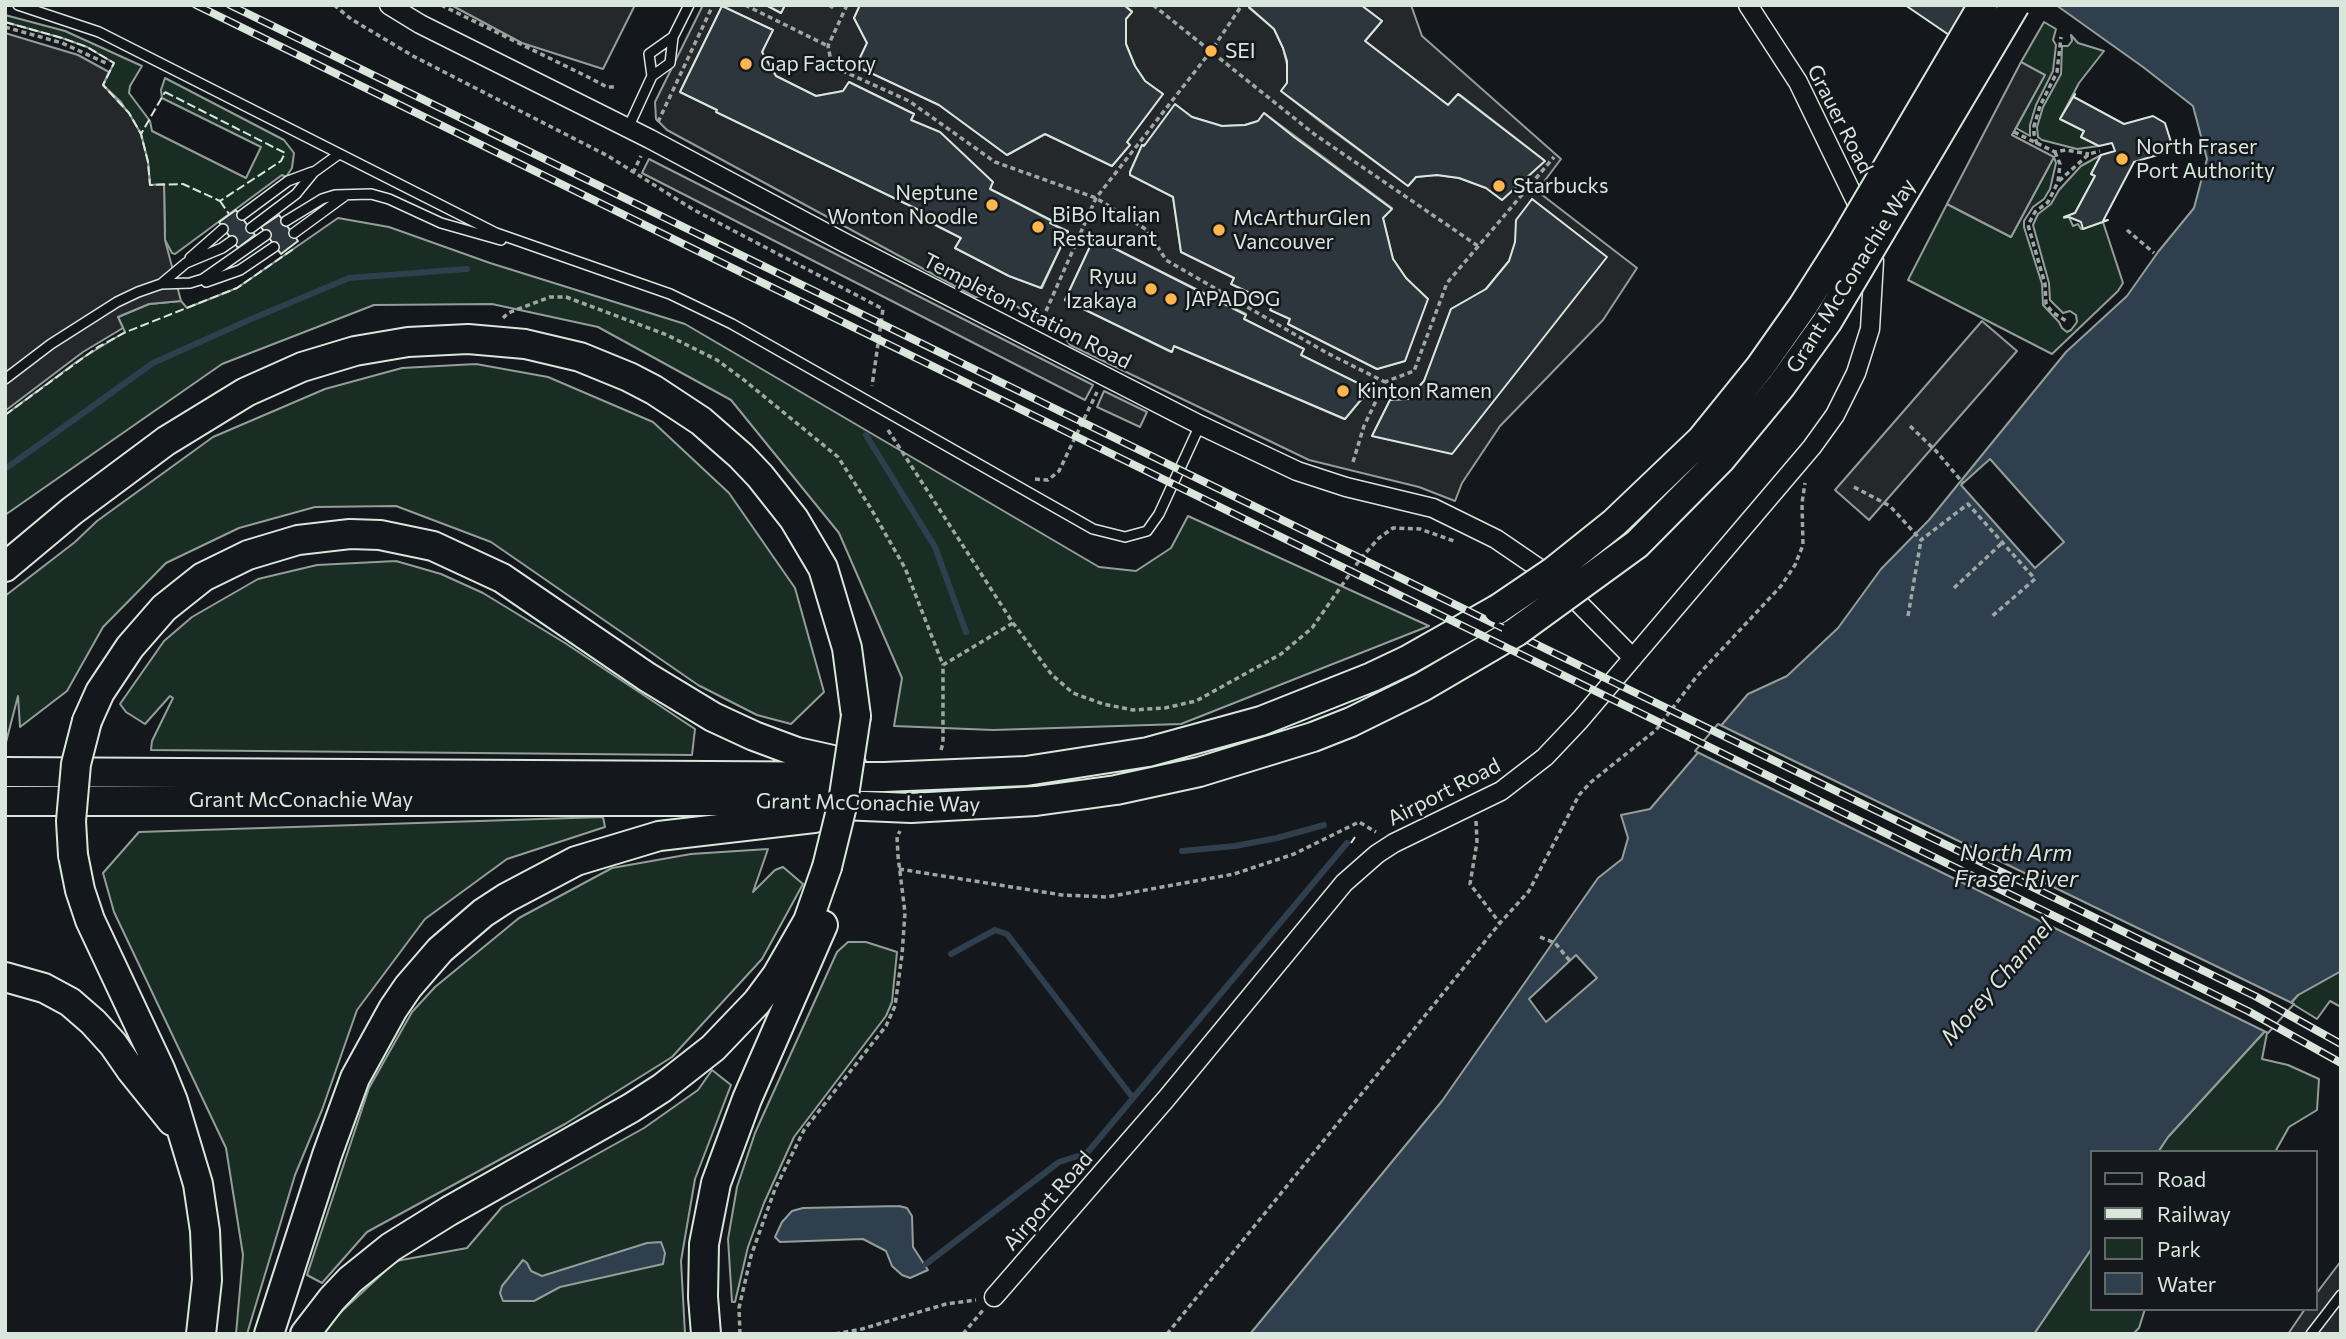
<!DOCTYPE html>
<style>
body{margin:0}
#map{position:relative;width:2346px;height:1339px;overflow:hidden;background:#14181c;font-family:Commissioner,sans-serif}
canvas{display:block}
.frame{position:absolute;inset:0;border:7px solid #d8e6dc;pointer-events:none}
.legend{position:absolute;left:2090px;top:1150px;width:228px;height:161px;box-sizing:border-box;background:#14181c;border:2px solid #626a69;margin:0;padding:9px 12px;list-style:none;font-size:21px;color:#d8e6dc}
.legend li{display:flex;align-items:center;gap:14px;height:35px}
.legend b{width:35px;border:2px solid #626a69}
</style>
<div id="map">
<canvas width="2346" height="1339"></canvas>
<div class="frame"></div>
<ul class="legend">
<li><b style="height:9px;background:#14181c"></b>Road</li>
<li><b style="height:9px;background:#d8e6dc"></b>Railway</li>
<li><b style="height:19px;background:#1a2d24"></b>Park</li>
<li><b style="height:19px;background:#2f3f4d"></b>Water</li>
</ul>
</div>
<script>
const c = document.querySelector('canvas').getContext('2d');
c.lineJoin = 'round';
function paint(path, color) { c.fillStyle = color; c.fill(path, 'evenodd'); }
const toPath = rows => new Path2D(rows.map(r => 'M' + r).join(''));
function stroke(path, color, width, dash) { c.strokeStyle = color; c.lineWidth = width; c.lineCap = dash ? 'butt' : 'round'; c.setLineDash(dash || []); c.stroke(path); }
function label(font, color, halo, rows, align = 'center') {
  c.font = font + ' Commissioner,sans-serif'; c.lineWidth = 5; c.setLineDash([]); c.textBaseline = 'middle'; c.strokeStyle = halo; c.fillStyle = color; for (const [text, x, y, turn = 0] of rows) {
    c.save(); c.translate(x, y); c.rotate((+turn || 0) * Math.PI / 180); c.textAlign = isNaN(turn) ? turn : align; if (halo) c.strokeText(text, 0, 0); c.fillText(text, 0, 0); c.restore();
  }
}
const green = toPath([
 [5,15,65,31,142,66,130,86,129,93,150,121,152,131,246,178,261,147,162,98,161,90,165,78,284,140,294,153,292,168,286,177,282,175,175,254,172,253,165,240,164,185,150,185,148,162,141,134,121,102,103,85,114,63,87,47,62,38,5,22,5,15],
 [2044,22,2056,29,2053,40,2056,45,2053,71,2036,105,2030,125,2030,136,2016,128,2044,76,2021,62,2044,22],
 [2071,35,2078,43,2104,51,2079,83,2060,119,2084,131,2081,137,2099,146,2077,149,2042,140,2038,137,2037,127,2043,107,2061,74,2062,46,2068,46,2072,41,2071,35],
 [2101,155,2091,174,2095,176,2075,213,2064,218,2069,217,2073,226,2078,224,2081,229,2103,222,2123,283,2118,291,2052,354,1908,280,1947,204,2011,237,2054,157,2056,163,2050,189,2044,199,2033,207,2024,221,2024,227,2042,284,2043,305,2059,322,2062,328,2067,332,2071,330,2077,322,2076,315,2070,311,2063,313,2050,300,2049,283,2033,225,2038,214,2051,204,2059,190,2081,166,2101,155],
 [338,218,389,227,490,263,685,324,1099,567,1136,571,1171,548,1188,516,1429,626,1181,724,993,730,894,726,902,678,839,533,731,400,598,327,492,304,374,305,222,364,5,515,5,415,79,360,125,332,118,317,149,304,181,301,187,308,237,288,338,218],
 [476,364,548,377,653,422,729,493,795,588,824,692,791,724,757,715,698,685,491,542,396,506,315,507,239,528,166,563,103,627,67,691,20,727,18,696,5,746,5,596,75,542,97,521,213,437,325,389,402,368,476,364],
 [396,561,441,574,483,593,565,643,695,729,692,755,151,750,152,741,173,698,170,696,145,724,126,712,120,704,164,641,192,617,258,579,317,565,396,561],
 [603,817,605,827,507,859,425,919,357,1010,322,1110,295,1175,247,1334,236,1334,243,1255,226,1148,114,912,103,873,139,832,603,817],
 [768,849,753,892,775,870,783,867,803,884,762,959,672,1057,565,1124,367,1232,322,1283,307,1275,369,1088,412,1012,435,987,519,918,612,868,691,854,768,849],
 [848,942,866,942,897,952,892,1002,886,1016,794,1137,764,1203,748,1247,735,1302,732,1302,728,1239,737,1187,755,1133,778,1082,837,952,848,942],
 [2341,971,2341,1007,2330,1001,2317,1019,2291,1003,2298,995,2341,971],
 [2268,1028,2262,1059,2288,1065,2319,1079,2317,1110,2289,1127,2275,1152,2158,1152,2168,1137,2268,1028],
 [712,1070,731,1085,695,1179,681,1261,685,1334,322,1334,328,1324,396,1261,467,1248,502,1207,644,1128,698,1090,712,1070],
 [2092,1248,2092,1309,2145,1309,2139,1328,2133,1334,2034,1334,2092,1248]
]);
paint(green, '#1a2d24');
stroke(green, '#939e99', 2);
const parking = toPath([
 [451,5,635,5,603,69,522,43,451,5],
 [703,5,766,5,781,13,785,5,827,5,832,8,834,5,860,5,854,18,867,43,857,66,939,105,1007,155,1045,134,1112,166,1129,145,1127,142,1163,94,1145,81,1135,66,1126,44,1126,19,1132,11,1124,5,1251,5,1249,8,1274,29,1283,48,1288,69,1287,83,1281,91,1322,123,1408,186,1416,177,1437,175,1459,178,1486,188,1502,200,1544,160,1459,94,1448,105,1365,41,1382,21,1361,5,1411,5,1422,36,1561,159,1537,191,1637,268,1603,320,1500,426,1462,483,1455,501,1419,487,1309,460,1070,345,1057,326,995,296,975,297,667,130,656,119,655,102,703,5],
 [722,6,772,30,762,52,776,76,816,96,843,91,849,82,914,114,911,120,940,133,990,189,1051,220,1050,223,1068,231,1042,288,1009,276,955,248,961,238,921,218,923,212,717,112,717,110,680,92,722,6],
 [1264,113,1392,208,1383,218,1393,259,1406,278,1427,299,1405,361,1377,369,1288,324,1290,319,1271,310,1273,304,1232,284,1234,278,1181,252,1173,197,1130,172,1142,146,1192,117,1222,126,1245,125,1258,121,1264,113],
 [1532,199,1606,257,1452,453,1372,436,1390,400,1408,399,1424,381,1451,309,1486,289,1509,261,1532,199],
 [1094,238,1246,314,1244,319,1303,349,1301,355,1369,390,1344,419,1174,346,1171,352,1065,300,1094,238],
 [5,33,78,55,109,72,103,85,129,113,141,134,148,162,150,185,164,184,165,240,181,301,149,304,118,317,123,328,83,352,5,411,5,33],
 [2021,62,2045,75,2012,135,2054,157,2011,237,1947,204,2021,62],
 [649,159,1093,385,1085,400,642,173,649,159],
 [1982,321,2017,351,1869,520,1835,490,1982,321],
 [1104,391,1147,412,1140,427,1097,407,1104,391],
 [2341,1261,2341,1334,2288,1334,2305,1309,2316,1309,2316,1294,2341,1261]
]);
paint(parking, '#24282b');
stroke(parking, '#939e99', 2);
const water = toPath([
 [2056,5,2341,5,2341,971,2298,995,2168,1137,2158,1152,2092,1152,2092,1248,2034,1334,1250,1334,1442,1101,1598,878,1622,859,1628,838,1621,815,1650,809,1748,694,1787,676,1838,628,1881,569,1929,520,2066,352,2127,296,2158,252,2194,208,2207,159,2193,106,2143,67,2056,5],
 [899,1206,907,1208,912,1216,913,1247,928,1270,910,1278,902,1275,892,1266,886,1251,863,1239,780,1242,775,1237,782,1222,792,1211,803,1208,899,1206],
 [661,1242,665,1253,663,1264,560,1287,534,1301,503,1301,500,1293,502,1286,523,1260,527,1263,531,1271,542,1276,647,1243,661,1242]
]);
paint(water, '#2f3f4d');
stroke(water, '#939e99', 2);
const pier = toPath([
 [1990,459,2064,542,2035,568,1961,485,1990,459],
 [1718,724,2294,1004,2268,1033,1695,751,1718,724],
 [1576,955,1597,978,1546,1022,1529,999,1576,955]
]);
paint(pier, '#14181c');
stroke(pier, '#939e99', 2);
stroke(toPath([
 [866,435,935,547,966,632],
 [5,469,153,363,249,320,349,278,467,269],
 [1182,851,1235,846,1277,838,1324,825],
 [951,954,995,930,1007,934,1133,1098],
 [926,1264,1059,1162,1087,1153,1347,843]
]), '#2f3f4d', 6);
const building = toPath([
 [766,5,785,5,781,13,766,5],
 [860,5,1124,5,1132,12,1126,19,1126,44,1135,66,1145,81,1163,94,1127,142,1130,145,1112,166,1045,134,1007,155,939,105,856,66,867,43,854,18,860,5],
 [1251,5,1361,5,1382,21,1365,41,1448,105,1458,94,1545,161,1502,200,1486,188,1459,178,1437,175,1416,177,1408,186,1281,91,1287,83,1287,61,1283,48,1274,29,1249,7,1251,5],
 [1905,5,1961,5,1970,11,1952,37,1905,5],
 [722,6,773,30,762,52,776,76,816,96,843,91,849,82,914,114,911,120,940,132,993,182,990,189,1052,221,1050,223,1068,232,1041,288,1009,276,955,248,961,238,920,217,923,212,716,112,717,110,680,92,722,6],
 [2075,94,2074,97,2124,124,2153,116,2165,123,2171,142,2164,153,2134,162,2103,221,2108,220,2083,229,2081,222,2069,217,2064,217,2075,213,2095,176,2091,174,2101,155,2115,151,2112,143,2099,146,2081,137,2084,131,2060,119,2075,94],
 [1175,104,1192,117,1222,126,1245,125,1258,121,1264,113,1294,137,1392,209,1383,218,1393,259,1406,278,1428,299,1405,361,1377,369,1288,324,1290,319,1270,310,1273,304,1231,284,1234,278,1181,252,1173,197,1130,175,1130,172,1142,145,1144,146,1175,104],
 [1532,199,1607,257,1452,454,1372,436,1390,400,1408,399,1424,381,1451,309,1486,289,1509,261,1515,242,1516,220,1532,199],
 [236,210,255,235,238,248,219,222,236,210],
 [279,215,298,241,281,254,261,227,279,215],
 [1094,238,1246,315,1244,319,1304,349,1301,355,1370,389,1345,419,1174,346,1172,352,1065,300,1094,238]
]);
paint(building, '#2c363c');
stroke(building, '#d8e6dc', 2);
const service = toPath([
 [18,5,99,32,496,233,670,294,732,324,1093,529,1125,537,1147,531,1159,514,1200,425],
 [652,76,649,54,673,37],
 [628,128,652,76,670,63,673,37,689,5],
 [242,215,288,181,312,172],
 [286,221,322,199,335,195,371,194,389,199,441,223,501,240],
 [251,228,296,194,314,172,339,154],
 [294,233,346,195],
 [190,258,223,229],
 [206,282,240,270,274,247],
 [161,284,186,263,222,248,232,241],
 [5,379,51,344,117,302,138,292,161,284,190,283,203,279,266,235],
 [2311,1334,2341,1295]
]);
const minor = toPath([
 [389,5,420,24,650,139,843,242,1200,425,1297,471,1346,487,1433,508,1496,539,1556,580,1633,658],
 [1748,5,1798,82,1864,218],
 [994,1297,1166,1099,1344,883,1377,854,1394,843,1501,791,1545,757,1580,720,1812,447,1835,415,1856,373,1870,329,1874,261,1872,248]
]);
const primary = toPath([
 [5,567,72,511,166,441,246,392,302,367,355,351,408,342,468,339,525,344,580,357,629,377,654,390,701,421,741,456,760,476,794,519,823,568,847,648,856,716],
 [87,721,100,692,130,647,164,608,203,577,248,555,298,540,350,534,380,535,433,546,502,578,647,677,713,717,754,736,797,752,851,764],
 [5,772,884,777,1026,771,1148,752,1261,721,1372,677,1408,660,1498,609],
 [5,801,747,801,911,808,1036,801,1116,790,1199,772,1313,737,1351,722,1422,687,1516,632],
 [73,855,80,890,90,920,160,1069,173,1101,198,1184,205,1231,207,1280,201,1334],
 [5,977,44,988,70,1002,93,1022,113,1044,131,1070,172,1121],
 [269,1334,327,1155,355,1078,393,1009,408,987,440,950,483,913,506,898,576,861,659,836,814,818],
 [305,1334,332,1299,350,1280,391,1247,449,1211,631,1108,662,1088,713,1048,757,1002,777,975,808,921,827,867],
 [706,1334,703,1297,704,1244,716,1183,747,1099,823,925]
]);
stroke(service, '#d8e6dc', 12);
stroke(minor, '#d8e6dc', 21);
stroke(primary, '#d8e6dc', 32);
stroke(toPath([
 [334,5,351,19,413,56,608,156,694,210,883,309,872,386],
 [441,5,588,77,607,87,614,87],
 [745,5,828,46],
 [847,5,828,46,832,66,909,101,995,162,1096,198,1147,230,1166,260,1327,353,1385,382],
 [1153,5,1314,134,1478,246],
 [5,27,62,43,108,64],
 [658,122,713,5],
 [2014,132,2055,152,2066,150,2089,154],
 [2037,144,2034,134,2034,126,2040,106,2057,72,2061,37],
 [2055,152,2060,164,2058,182,2048,202,2035,212,2028,225,2045,284,2046,304,2052,312,2068,322],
 [633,173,641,156],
 [2059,181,2089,154,2100,151],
 [2127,230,2154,253],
 [1046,311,1096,198,1211,51,1242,5],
 [503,318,508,313,550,297,566,297,667,335,717,360,744,380,838,457,870,507,905,568,943,665],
 [1910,426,1936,451,1963,483],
 [888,430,1013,623,1052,675,1073,693,1103,704,1133,710,1165,708,1196,701,1281,654,1312,628,1361,558,1379,538,1393,528,1420,529,1454,541],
 [1353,462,1364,426,1385,382,1414,371,1447,283,1554,157],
 [1035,479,1048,480,1059,471,1097,392],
 [1854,487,1890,506,1921,540,1968,504,2035,579,1990,618],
 [1954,588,2002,543],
 [1908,616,1921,540],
 [941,750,943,743,943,665,1013,623],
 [1476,821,1477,842,1470,884,1499,922],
 [899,869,1062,895,1107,897,1234,874,1294,854,1359,822,1376,832],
 [1540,937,1555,943,1570,961],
 [740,1334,739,1308,751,1256,775,1189,804,1130,886,1026,895,1006,902,955,905,913,898,856,897,837,900,831],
 [835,1334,862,1329,946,1304,976,1300],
 [963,1334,984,1309],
 [1167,1334,1500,923,1529,891,1579,795,1591,782,1656,730,1697,676,1781,586,1795,565,1803,545,1802,503,1805,483]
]), '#9da8a2', 3.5, [5, 3.5]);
stroke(service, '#14181c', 9);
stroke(minor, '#14181c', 18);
stroke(primary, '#14181c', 28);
const rail = toPath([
 [196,5,2248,1011,2341,1063],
 [230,5,2255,996,2341,1044]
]);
stroke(rail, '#d8e6dc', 8);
stroke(rail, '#14181c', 5, [16]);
const primaryBridge = toPath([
 [1498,609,1554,571,1614,523,1701,440,1760,367,1803,306,1843,243,1983,5],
 [1516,632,1637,544,1720,460,1781,386,1827,322,2015,5],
 [73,855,71,821,76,764,87,721],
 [827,867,843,802,856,716]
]);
stroke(primaryBridge, '#d8e6dc', 32, []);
stroke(primaryBridge, '#14181c', 28);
stroke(toPath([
 [5,22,62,38,87,47,114,63,103,85,129,113,141,134],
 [165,92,285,153,281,161,220,201,183,184,150,185,148,162,141,134,165,92],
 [220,201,229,214],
 [5,415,98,347,126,332,237,288,292,250,291,247],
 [1351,843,1355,837]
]), '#d8e6dc', 2, [9, 3.5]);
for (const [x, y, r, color] of [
 [1211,51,7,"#ffb74d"],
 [746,64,7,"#ffb74d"],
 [2122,159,7,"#ffb74d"],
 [1499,186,7,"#ffb74d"],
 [992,205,7,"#ffb74d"],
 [1038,227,7,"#ffb74d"],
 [1219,230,7,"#ffb74d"],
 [1151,289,7,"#ffb74d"],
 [1171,299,7,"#ffb74d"],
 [1343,391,7,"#ffb74d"]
]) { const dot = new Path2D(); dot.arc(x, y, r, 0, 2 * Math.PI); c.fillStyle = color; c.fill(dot); stroke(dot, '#14181c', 2.5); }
label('21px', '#d8e6dc', '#14181c', [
 ["SEI",1225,51],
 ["Gap Factory",760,64],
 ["North Fraser",2136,147],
 ["Port Authority",2136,171],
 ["Starbucks",1513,186],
 ["Neptune",978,193,"right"],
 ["Wonton Noodle",978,217,"right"],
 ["BiBo Italian",1052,215],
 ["Restaurant",1052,239],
 ["McArthurGlen",1233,218],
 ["Vancouver",1233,242],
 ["Ryuu",1137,277,"right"],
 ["Izakaya",1137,301,"right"],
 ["JAPADOG",1185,299],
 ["Kinton Ramen",1357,391]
], 'left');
label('21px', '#d8e6dc', '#14181c', [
 ["Grauer Road",1840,119,63],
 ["Grant McConachie Way",1851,276,-58],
 ["Templeton Station Road",1027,311,27],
 ["Airport Road",1444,792,-27],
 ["Grant McConachie Way",301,800],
 ["Grant McConachie Way",868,803,1],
 ["Airport Road",1048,1201,-49]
]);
label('italic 23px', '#d8e6dc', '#14181c', [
 ["North Arm",2016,853],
 ["Fraser River",2016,879],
 ["Morey Channel",1997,982,-49]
]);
</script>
